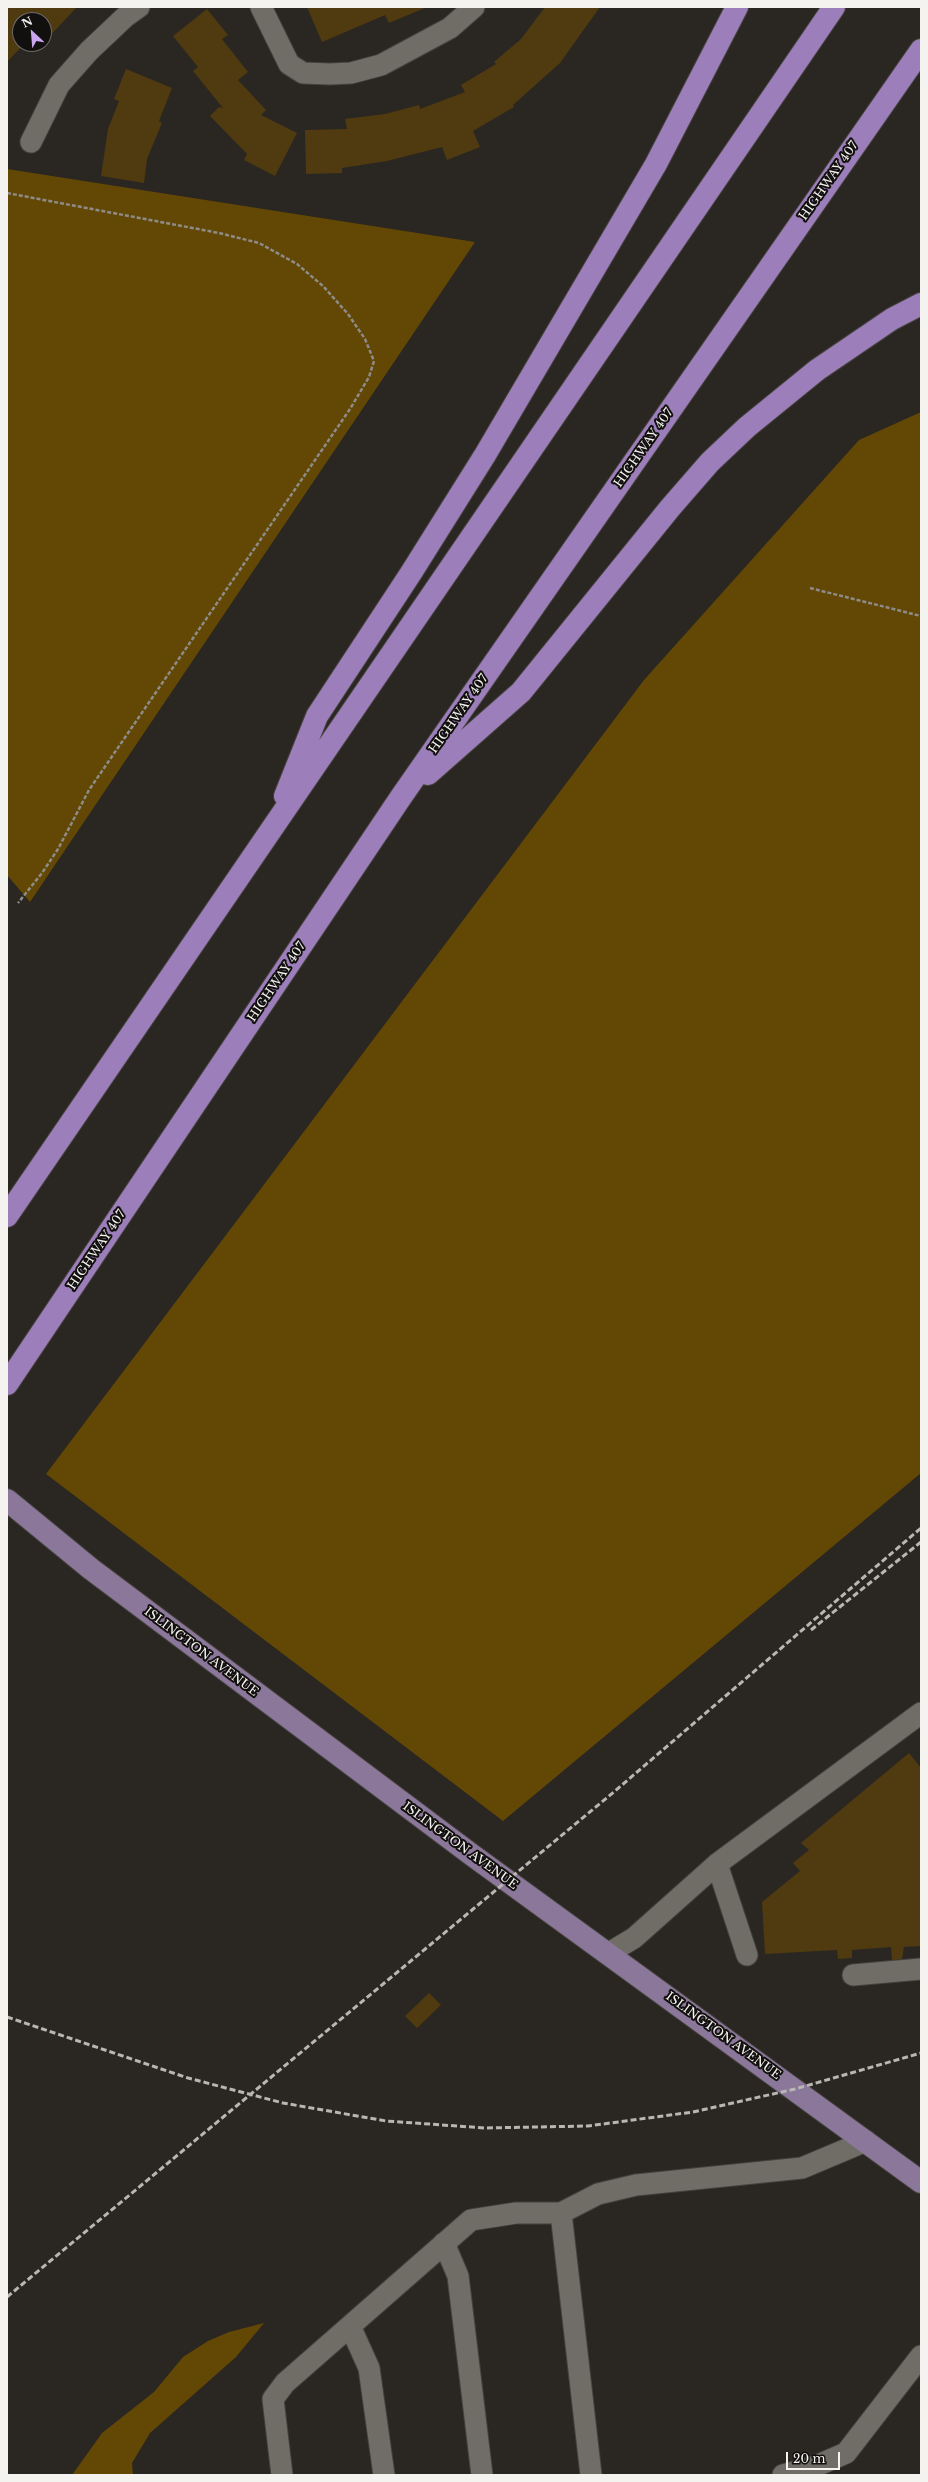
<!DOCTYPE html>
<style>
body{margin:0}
#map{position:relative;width:928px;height:2482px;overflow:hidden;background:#2a2722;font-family:"Libre Baskerville",serif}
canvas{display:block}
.frame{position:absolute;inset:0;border:8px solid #f5f3f0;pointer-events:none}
.north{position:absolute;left:12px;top:12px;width:40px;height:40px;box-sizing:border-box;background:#12100e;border:1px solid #6d6b68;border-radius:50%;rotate:334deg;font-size:11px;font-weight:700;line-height:16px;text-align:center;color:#f5f3f0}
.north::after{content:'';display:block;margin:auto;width:14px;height:18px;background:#c9a5ee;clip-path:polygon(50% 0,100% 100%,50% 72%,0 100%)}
.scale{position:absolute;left:786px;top:2452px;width:54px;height:18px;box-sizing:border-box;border:2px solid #f5f3f0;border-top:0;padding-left:5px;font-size:12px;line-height:14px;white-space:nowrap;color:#f5f3f0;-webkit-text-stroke:3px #12100e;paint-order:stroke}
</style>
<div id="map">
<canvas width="928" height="2482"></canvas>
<div class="frame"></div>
<div class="north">N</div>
<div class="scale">20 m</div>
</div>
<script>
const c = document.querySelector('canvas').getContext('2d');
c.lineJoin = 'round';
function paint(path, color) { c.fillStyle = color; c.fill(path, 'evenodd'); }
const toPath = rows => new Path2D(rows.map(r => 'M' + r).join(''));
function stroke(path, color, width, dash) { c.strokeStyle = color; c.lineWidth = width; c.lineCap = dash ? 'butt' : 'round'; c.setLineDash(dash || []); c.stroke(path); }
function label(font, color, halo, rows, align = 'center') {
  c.font = font + ' "Libre Baskerville",serif'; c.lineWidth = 4; c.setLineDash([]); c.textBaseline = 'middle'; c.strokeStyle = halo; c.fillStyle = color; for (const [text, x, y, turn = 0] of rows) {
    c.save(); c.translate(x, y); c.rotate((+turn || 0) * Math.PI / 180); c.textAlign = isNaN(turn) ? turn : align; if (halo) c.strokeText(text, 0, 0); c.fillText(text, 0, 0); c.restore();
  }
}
paint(toPath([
 [7,169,475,242,30,902,7,875],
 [921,412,921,1473,503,1821,46,1474,644,680,859,440],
 [264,2323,236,2357,150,2433,132,2463,133,2475,72,2475,102,2433,154,2392,183,2357,208,2341,229,2332]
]), '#634704');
paint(toPath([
 [7,7,77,7,44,42,44,20,20,20,20,44,24,44,7,62],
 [307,7,427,7,389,23,385,15,322,42],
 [545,7,600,7,560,63,513,105,514,107,473,131,480,147,447,160,442,147,387,161,342,168,342,173,306,174,305,130,347,129,345,119,385,114,419,105,420,109,465,92,461,85,496,64,494,62,521,39],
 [207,9,228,35,222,39,248,72,238,80,266,110,261,115,297,133,275,176,244,160,247,154,210,116,219,107,223,108,193,71,198,67,173,36],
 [25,44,42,44,34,52],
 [126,69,172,88,159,121,162,123,147,159,144,183,101,176,108,129,119,101,114,99],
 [909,1753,921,1768,921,1946,904,1947,902,1959,892,1960,891,1947,852,1950,852,1958,838,1959,837,1950,765,1954,762,1902,800,1871,793,1863,809,1850,801,1843],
 [429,1993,441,2005,417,2028,405,2016]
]), '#503a0f');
const minor = toPath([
 [261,7,289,64,303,73,330,74,351,73,381,65,450,28,474,7],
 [31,142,59,85,89,51,125,17,139,7],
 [717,1864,747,1955],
 [609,1953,634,1938,717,1864,921,1713],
 [853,1975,921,1969],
 [561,2213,591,2475],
 [444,2243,458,2276,482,2475],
 [350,2326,369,2368,384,2475],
 [282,2475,273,2399,285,2383,471,2220,516,2213,561,2213,598,2194,636,2185,802,2168,866,2141],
 [783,2475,816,2466,846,2453,921,2356]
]);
const major = toPath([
 [7,1500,91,1569,472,1855,921,2182]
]);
const highway = toPath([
 [428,774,521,692,670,508,710,462,747,427,817,370,892,319,921,304],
 [285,796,317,716,411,573,485,455,656,164,737,7],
 [7,1216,834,7],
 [7,1384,401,797,921,50]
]);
stroke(minor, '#45423e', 23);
stroke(major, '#45423e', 24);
stroke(highway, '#45423e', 24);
stroke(toPath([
 [7,193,219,233,259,243,297,264,323,286,348,314,365,339,374,361,369,377,350,409,89,790,58,849,42,873,18,903],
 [810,588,921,616]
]), '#8e8c88', 2.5, [4, 2]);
stroke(minor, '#706d67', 21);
stroke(major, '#8a7799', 22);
stroke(highway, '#9c7eba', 22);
stroke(toPath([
 [811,1630,921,1542],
 [7,2017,188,2078,283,2103,386,2121,485,2128,588,2126,693,2112,795,2089,921,2053],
 [7,2297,615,1791,921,1528]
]), '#b9b7b3', 3, [6, 3]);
label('12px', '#f5f3f0', '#12100e', [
 ["HIGHWAY 407",829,181,-55],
 ["HIGHWAY 407",644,448,-55],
 ["HIGHWAY 407",459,714,-55],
 ["HIGHWAY 407",277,982,-56],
 ["HIGHWAY 407",97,1250,-56],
 ["ISLINGTON AVENUE",201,1652,37],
 ["ISLINGTON AVENUE",460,1846,36],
 ["ISLINGTON AVENUE",723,2036,36]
]);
</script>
